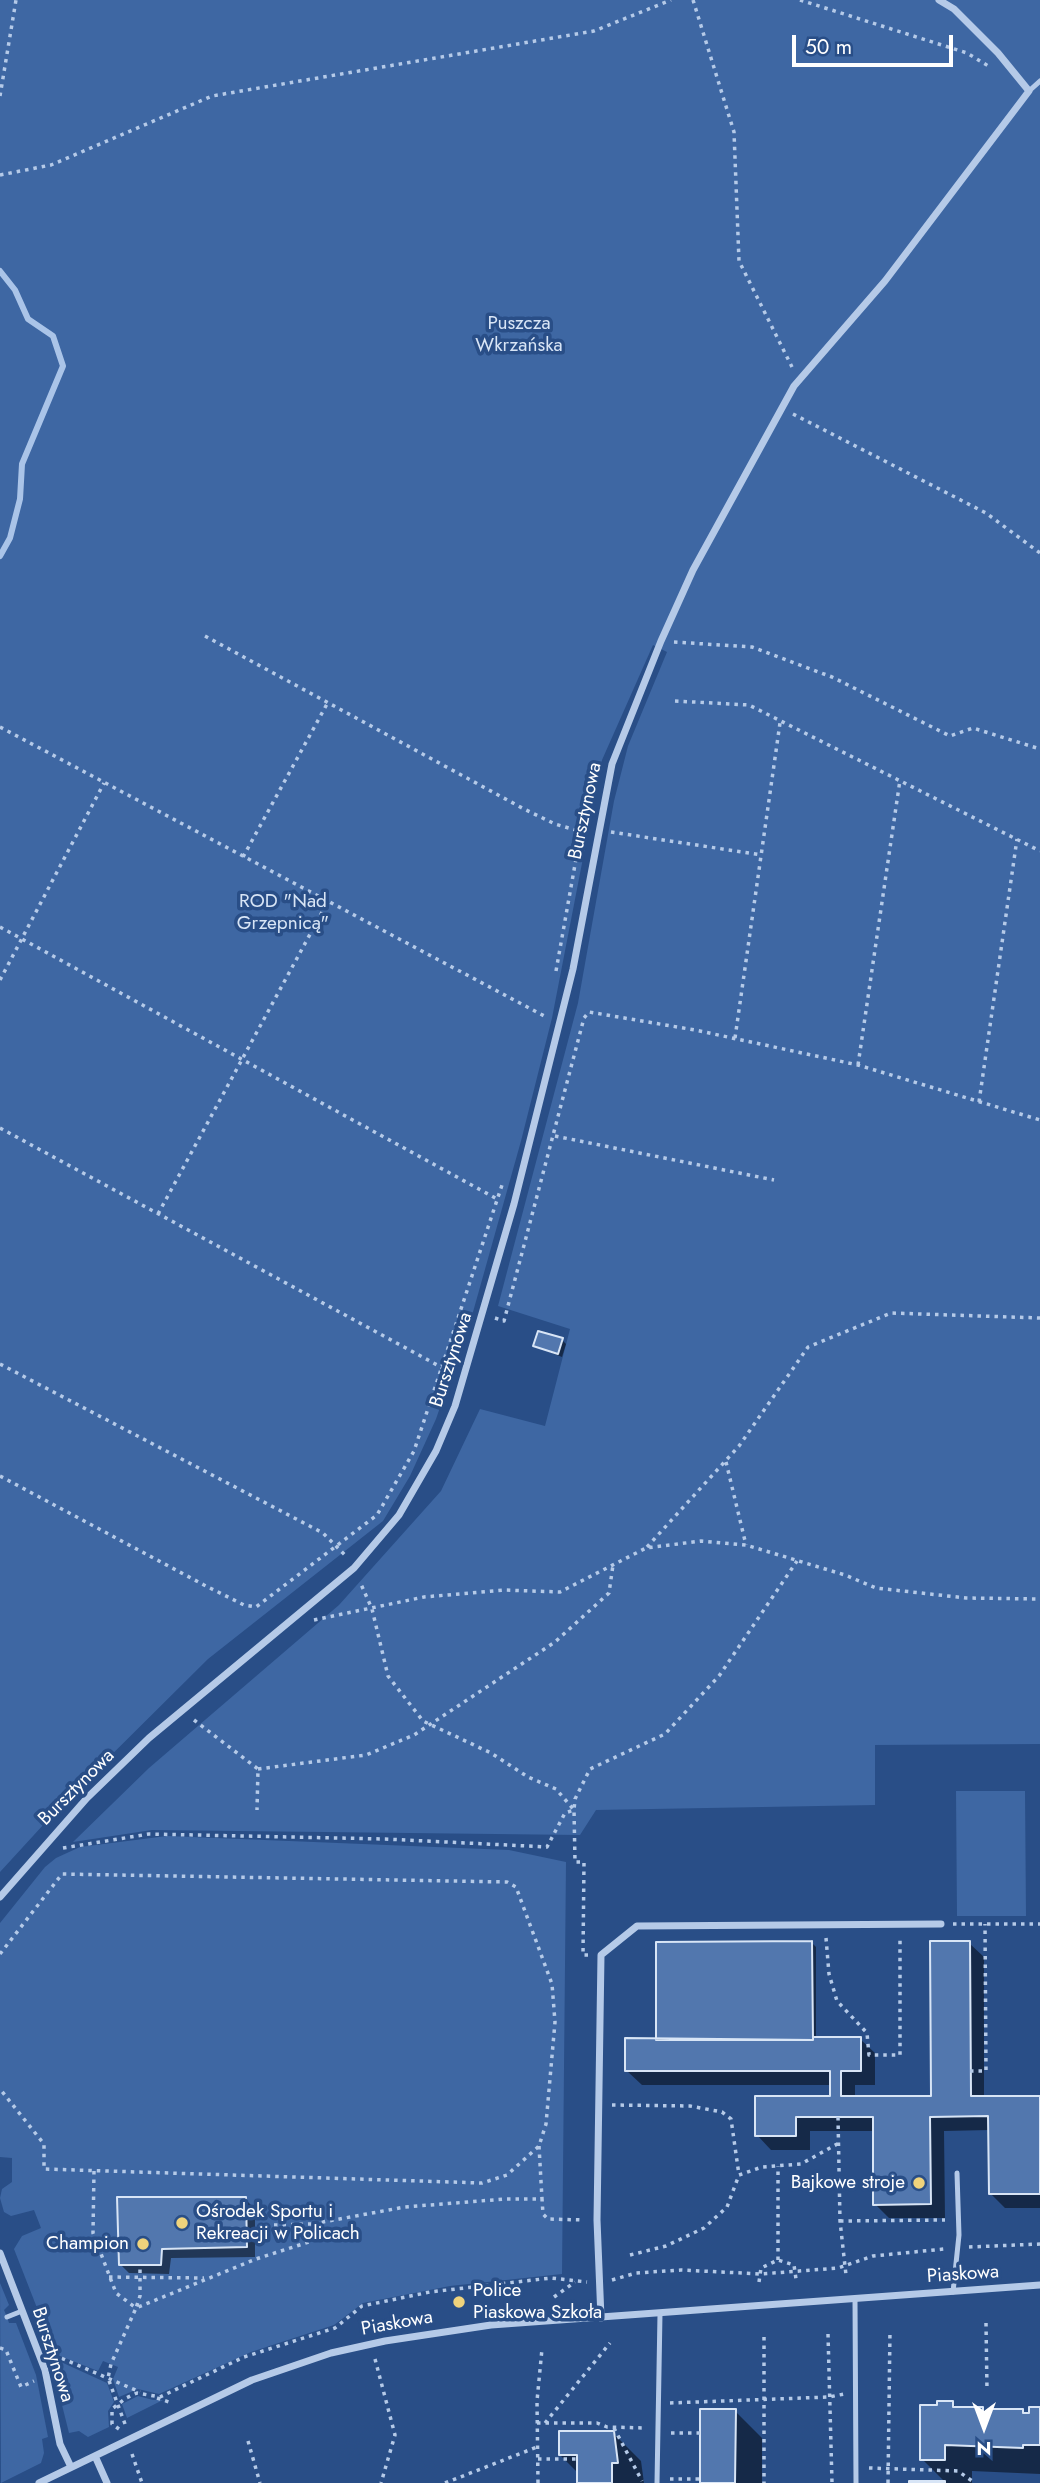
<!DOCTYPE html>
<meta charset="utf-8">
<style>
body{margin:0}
#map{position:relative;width:1040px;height:2483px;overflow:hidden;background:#294e87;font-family:Jost,sans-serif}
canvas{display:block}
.north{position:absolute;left:949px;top:2392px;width:70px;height:70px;-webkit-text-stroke:5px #294e87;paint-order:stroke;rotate:180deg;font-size:19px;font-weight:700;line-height:28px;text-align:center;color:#fff}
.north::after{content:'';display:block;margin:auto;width:24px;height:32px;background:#fff;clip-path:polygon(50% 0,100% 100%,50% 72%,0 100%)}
.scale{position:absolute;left:792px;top:35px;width:161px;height:32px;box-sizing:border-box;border:4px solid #fff;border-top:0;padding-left:9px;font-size:21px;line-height:24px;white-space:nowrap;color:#fff;-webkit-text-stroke:5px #294e87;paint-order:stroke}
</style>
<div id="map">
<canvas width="1040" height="2483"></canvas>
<div class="north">N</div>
<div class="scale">50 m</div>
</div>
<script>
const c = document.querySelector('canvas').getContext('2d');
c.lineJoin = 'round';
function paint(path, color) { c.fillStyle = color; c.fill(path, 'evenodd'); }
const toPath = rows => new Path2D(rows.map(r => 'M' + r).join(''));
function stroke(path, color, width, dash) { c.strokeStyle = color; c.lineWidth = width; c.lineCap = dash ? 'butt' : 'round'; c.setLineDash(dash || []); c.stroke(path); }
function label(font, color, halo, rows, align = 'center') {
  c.font = font + ' Jost,sans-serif'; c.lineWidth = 7; c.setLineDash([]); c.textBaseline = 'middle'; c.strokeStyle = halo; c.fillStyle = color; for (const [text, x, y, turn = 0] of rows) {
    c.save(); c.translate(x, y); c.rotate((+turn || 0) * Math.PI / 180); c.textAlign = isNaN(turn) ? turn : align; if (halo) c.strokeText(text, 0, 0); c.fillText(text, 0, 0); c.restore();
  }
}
paint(toPath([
 [0,0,1040,0,1040,1744,875,1745,875,1805,596,1810,580,1835,152,1830,73,1842,149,1768,339,1605,441,1491,480,1409,545,1426,570,1329,498,1306,578,1003,614,801,628,746,667,652,653,645,602,760,552,1018,521,1141,473,1312,436,1419,410,1476,383,1521,208,1659,66,1800,0,1872],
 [956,1791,1025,1791,1026,1916,957,1916],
 [167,1836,509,1850,566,1862,562,2274,450,2286,363,2303,334,2325,251,2352,159,2394,138,2389,119,2397,113,2379,118,2367,103,2361,98,2371,55,2354,14,2249,22,2236,41,2228,34,2210,11,2216,4,2212,0,2198,2,2189,12,2182,12,2158,0,2157,0,1923,45,1867,56,1858,80,1847],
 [0,2283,9,2305,4,2310,7,2317,9,2323,16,2323,36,2375,48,2437,42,2439,44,2453,41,2463,1,2483],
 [50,2357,107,2383,114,2402,108,2411,109,2427,88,2437,79,2431,69,2433],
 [138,2396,153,2400,163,2400,127,2418,122,2404]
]), '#3e67a3');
paint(toPath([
 [562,1340,566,1344,562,1357,535,1346],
 [812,1943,816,1947,816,2039,860,2039,875,2053,875,2085,855,2085,855,2098,933,2098,969,1943,984,1957,984,2098,1040,2098,1040,2208,1005,2208,990,2193,990,2130,944,2131,945,2218,889,2218,875,2204,875,2131,810,2131,810,2150,771,2150,757,2135,831,2097,831,2085,642,2085,627,2071,657,2040],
 [245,2199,255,2209,255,2257,171,2258,169,2274,129,2273,119,2263],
 [952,2403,958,2409,983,2409,989,2414,1022,2410,1026,2414,1040,2409,1040,2474,972,2471,972,2483,911,2483,945,2482,922,2459,922,2406],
 [735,2411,762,2438,762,2483,702,2483],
 [613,2433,641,2461,644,2483,578,2483,578,2473,560,2455]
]), '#0007');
stroke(toPath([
 [0,271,15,290,28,319,53,336,63,366,22,464,20,499,10,538,0,556]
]), '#aac4e8', 6);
const building = toPath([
 [538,1331,563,1338,558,1354,533,1346,538,1331],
 [812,1941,813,2040,656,2040,656,1942,812,1941],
 [930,1941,970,1941,971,2096,1040,2096,1040,2194,989,2194,988,2116,930,2117,931,2204,873,2205,873,2117,796,2117,796,2136,755,2136,755,2096,830,2096,830,2071,625,2071,625,2038,813,2040,813,2037,861,2037,861,2071,841,2071,841,2096,931,2096,930,1941],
 [117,2197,246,2197,247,2247,162,2249,161,2265,119,2265,117,2197],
 [937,2401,953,2401,953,2407,983,2407,983,2413,990,2413,990,2409,1023,2409,1023,2413,1029,2413,1029,2407,1040,2407,1040,2445,1023,2445,1023,2448,945,2445,945,2460,920,2460,920,2405,937,2405,937,2401],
 [700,2409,736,2409,735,2483,700,2483,700,2409],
 [559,2431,614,2431,618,2463,612,2463,612,2483,577,2483,577,2455,559,2455,559,2431],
 [909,2481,945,2481,945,2483,909,2483,909,2481]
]);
paint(building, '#5277ae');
stroke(building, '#d8e5f6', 2);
stroke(toPath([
 [693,0,734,132,739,261,792,367],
 [800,0,967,53,990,67],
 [0,96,16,0],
 [0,175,51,165,212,96,594,31,671,0],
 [793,414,986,513,1040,553],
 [205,636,524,809,555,824,582,832],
 [674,642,752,647,832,677,950,736,973,728,1040,749],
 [675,701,749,705,1040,851],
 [0,727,548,1018],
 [611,832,762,855],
 [243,857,327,704],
 [0,927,499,1200],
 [556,971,581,831],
 [0,980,104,783],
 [735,1038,780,723],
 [858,1065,900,780],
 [979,1102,1017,839],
 [0,1128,452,1373],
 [555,1136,774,1180],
 [158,1214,327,903],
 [495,1318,504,1321,584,1018,589,1012,695,1030,858,1065,1040,1120],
 [0,1364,323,1533,347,1557],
 [726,1462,746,1545],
 [0,1476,204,1585,244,1605,256,1607,377,1515,414,1451,503,1182],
 [647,1547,739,1446,808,1347,891,1313,1040,1318],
 [314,1620,424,1597,504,1590,560,1592,646,1548,701,1541,746,1545,845,1575,876,1588,966,1598,1040,1599],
 [194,1720,258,1769,257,1810],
 [258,1769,366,1755,414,1735,555,1642,609,1593,613,1565],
 [63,1848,149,1834,385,1839,547,1847,565,1813,574,1810,556,1789,528,1777,491,1753,423,1721,388,1676,372,1609,360,1582],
 [953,1924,1040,1924],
 [826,1938,829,1974,837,2001,867,2033,869,2055,900,2055,900,1937],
 [0,1954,62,1874,507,1882,516,1887,552,1984,555,2022,546,2124,539,2146,507,2175,482,2183,44,2169,44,2144,0,2089],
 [588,1955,583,1955,584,1862,575,1862,574,1810,575,1799,590,1769,665,1734,719,1676,797,1561],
 [970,2071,986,2071,985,1924],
 [612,2105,690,2106,722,2112,731,2119,739,2175],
 [838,2117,840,2221,846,2275],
 [539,2146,542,2199],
 [94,2171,93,2233,116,2293,136,2308,140,2296,140,2265],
 [840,2221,945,2220],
 [274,2225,312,2224],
 [969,2247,1040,2244],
 [630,2255,666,2246,704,2228,727,2207,739,2175,762,2167,801,2164,839,2143],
 [778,2260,778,2166],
 [109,2277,204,2278],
 [612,2280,636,2273,681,2270,761,2274,838,2268,873,2256,944,2249],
 [759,2282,761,2268,778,2260,794,2265,796,2279],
 [554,2297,575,2282],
 [986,2323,987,2390],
 [828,2334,832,2483],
 [764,2337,764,2483],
 [0,2348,6,2350,21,2387,34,2381],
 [54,2355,140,2392],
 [375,2359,395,2435,381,2483],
 [157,2398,169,2402],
 [670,2403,829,2397,844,2394],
 [537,2423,597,2423,607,2427,645,2428],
 [545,2423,610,2343],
 [125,2424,108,2378,111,2364,136,2308,256,2259,312,2241,312,2224,405,2207,505,2199,542,2199,543,2214,548,2219,584,2220],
 [614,2428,642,2481],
 [119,2429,112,2424,112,2409,126,2398,137,2393,160,2397,244,2357,335,2328,362,2306,430,2292,551,2278,587,2282],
 [671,2433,700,2433],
 [248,2441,260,2483],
 [132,2454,142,2483],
 [538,2459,577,2459],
 [869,2468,958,2471,975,2483],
 [670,2479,700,2479],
 [445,2483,537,2447],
 [538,2483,537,2401,542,2349],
 [888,2483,890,2330]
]), '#b5cae8', 3.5, [3.5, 5]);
stroke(toPath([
 [1029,91,1040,81],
 [953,2292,959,2235,957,2173],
 [855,2299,856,2483],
 [7,2317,22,2311],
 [657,2483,660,2314]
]), '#b5cae8', 5);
stroke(toPath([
 [0,1897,87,1798,149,1738,354,1568,399,1515,436,1451,455,1406,514,1204,573,969,612,764,661,641,693,570,794,386,885,281,1029,91,998,53,954,9,939,0],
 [0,2253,45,2370,60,2444,71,2467],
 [601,2318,597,2220,601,1955,637,1926,941,1924],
 [95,2456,107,2483],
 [39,2483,252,2380,331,2353,385,2341,491,2325,1040,2285]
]), '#b5cae8', 7);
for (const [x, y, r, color] of [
 [919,2183,7,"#efd37c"],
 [182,2223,7,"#efd37c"],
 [143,2244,7,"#efd37c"],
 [459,2302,7,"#efd37c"]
]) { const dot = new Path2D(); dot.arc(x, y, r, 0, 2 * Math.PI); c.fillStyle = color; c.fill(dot); stroke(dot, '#294e87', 2.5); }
label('19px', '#d8e5f6', '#294e87', [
 ["Puszcza",519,324],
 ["Wkrzańska",519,346],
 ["ROD \"Nad",283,902],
 ["Grzepnicą\"",283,924]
]);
label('19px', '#fff', '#294e87', [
 ["Bursztynowa",586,811,-78],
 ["Bursztynowa",452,1360,-72],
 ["Bursztynowa",77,1788,-45],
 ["Piaskowa",963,2275,-4],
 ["Piaskowa",397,2324,-10],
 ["Bursztynowa",52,2355,72]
]);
label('19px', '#fff', '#294e87', [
 ["Bajkowe stroje",905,2183],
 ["Ośrodek Sportu i",196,2212,"left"],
 ["Rekreacji w Policach",196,2234,"left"],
 ["Champion",129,2244],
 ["Police",473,2291,"left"],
 ["Piaskowa Szkoła",473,2313,"left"]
], 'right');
</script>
